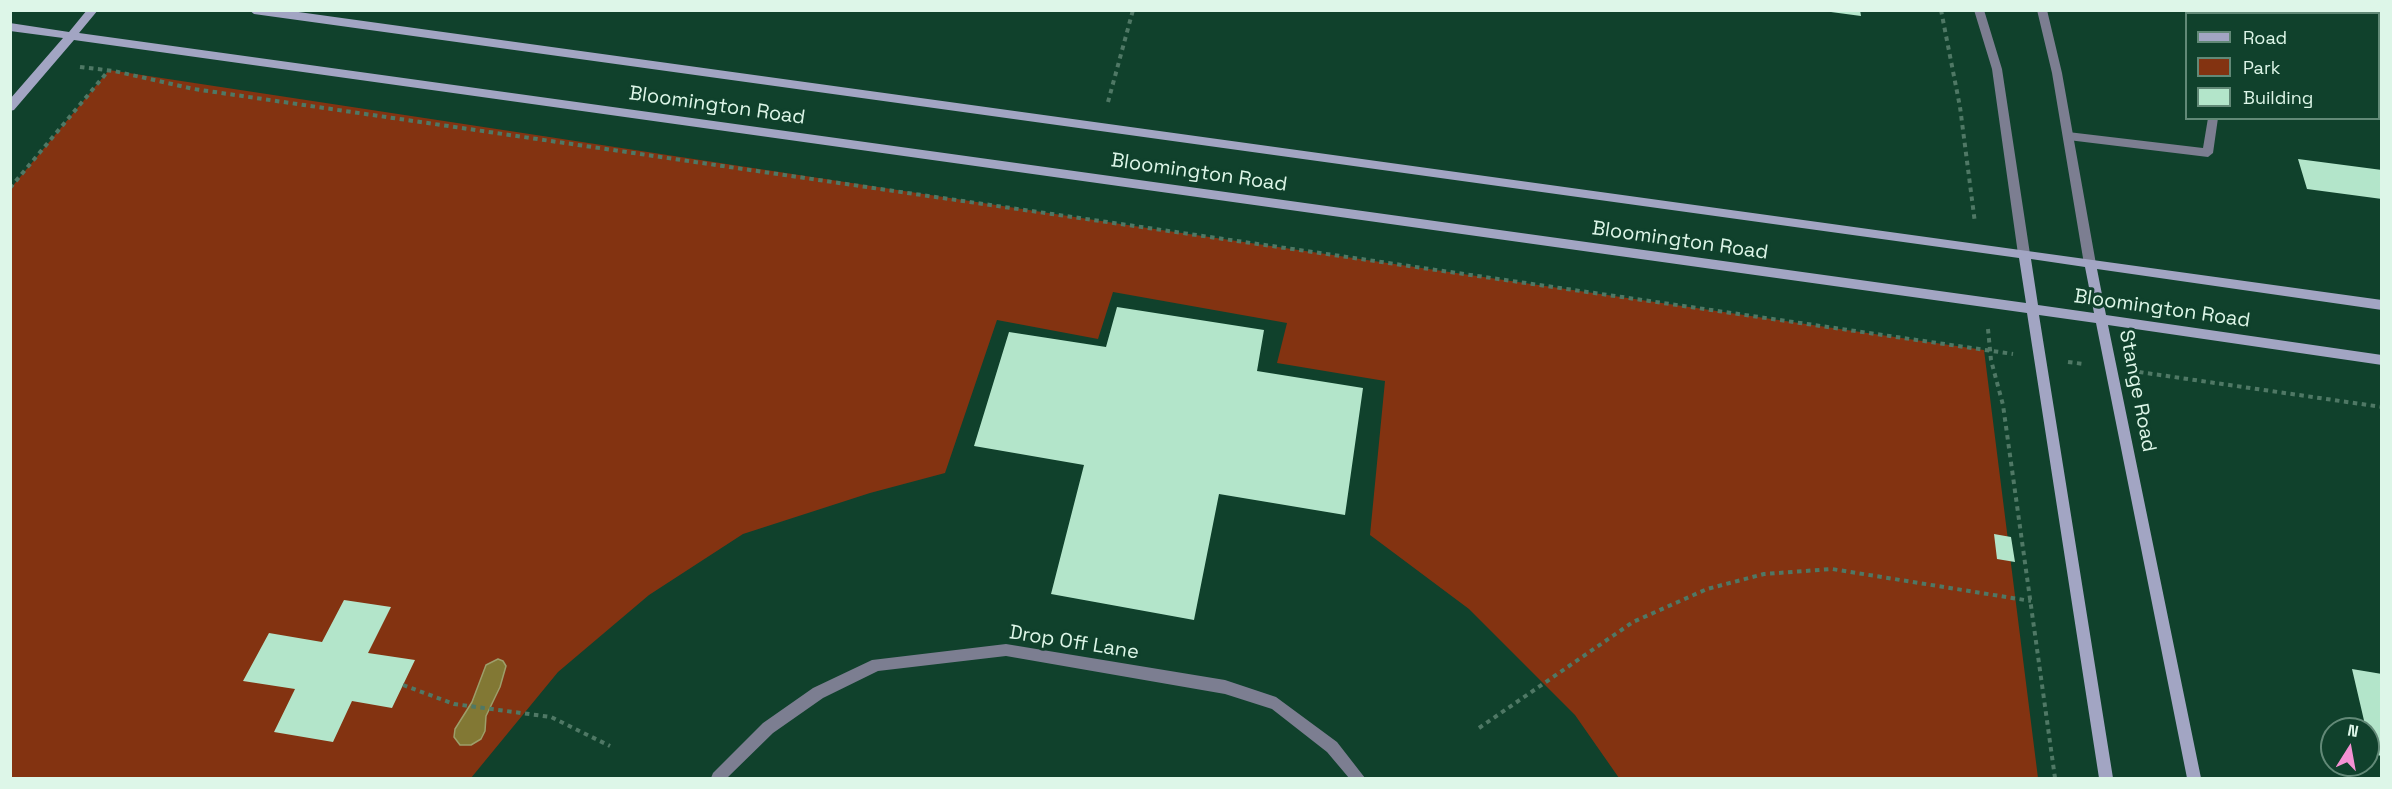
<!DOCTYPE html>
<style>
body{margin:0}
#map{position:relative;width:2392px;height:789px;overflow:hidden;background:#10412c;font-family:"Space Grotesk",sans-serif}
canvas{display:block}
.frame{position:absolute;inset:0;border:12px solid #ddf6e8;pointer-events:none}
.legend{position:absolute;left:2185px;top:12px;width:195px;height:108px;box-sizing:border-box;background:#10412c;border:2px solid #628977;margin:0;padding:8px 10px;list-style:none;font-size:18px;color:#ddf6e8}
.legend li{display:flex;align-items:center;gap:12px;height:30px}
.legend b{width:30px;border:2px solid #628977}
.north{position:absolute;left:2320px;top:717px;width:60px;height:60px;box-sizing:border-box;background:#10412c;border:2px solid #628977;border-radius:50%;rotate:11deg;font-size:16px;font-weight:700;line-height:24px;text-align:center;color:#ddf6e8}
.north::after{content:'';display:block;margin:auto;width:21px;height:27px;background:#f491d3;clip-path:polygon(50% 0,100% 100%,50% 72%,0 100%)}
</style>
<div id="map">
<canvas width="2392" height="789"></canvas>
<div class="frame"></div>
<ul class="legend">
<li><b style="height:8px;background:#a2a5c3"></b>Road</li>
<li><b style="height:16px;background:#833311"></b>Park</li>
<li><b style="height:16px;background:#b3e5ca"></b>Building</li>
</ul>
<div class="north">N</div>
</div>
<script>
const c = document.querySelector('canvas').getContext('2d');
c.lineJoin = 'round';
function paint(path, color) { c.fillStyle = color; c.fill(path, 'evenodd'); }
const toPath = rows => new Path2D(rows.map(r => 'M' + r).join(''));
function stroke(path, color, width, dash) { c.strokeStyle = color; c.lineWidth = width; c.lineCap = dash ? 'butt' : 'round'; c.setLineDash(dash || []); c.stroke(path); }
function label(font, color, halo, rows, align = 'center') {
  c.font = font + ' "Space Grotesk",sans-serif'; c.lineWidth = 6; c.setLineDash([]); c.textBaseline = 'middle'; c.strokeStyle = halo; c.fillStyle = color; for (const [text, x, y, turn = 0] of rows) {
    c.save(); c.translate(x, y); c.rotate((+turn || 0) * Math.PI / 180); c.textAlign = isNaN(turn) ? turn : align; if (halo) c.strokeText(text, 0, 0); c.fillText(text, 0, 0); c.restore();
  }
}
paint(toPath([
 [109,70,1134,226,1984,350,2038,778,1619,778,1575,715,1469,609,1370,535,1385,381,1277,363,1287,323,1113,292,1098,339,997,320,945,473,870,493,743,534,649,595,558,672,471,778,11,778,11,188]
]), '#833311');
const water = toPath([
 [498,659,503,661,506,666,500,687,486,716,485,731,481,739,471,745,460,745,454,737,455,729,472,702,486,665,498,659]
]);
paint(water, '#827834');
stroke(water, '#9d9e6a', 1.5);
paint(toPath([
 [1831,10,1860,10,1861,16,1831,12],
 [2378,57,2382,57,2382,111,2378,111],
 [2298,159,2382,170,2382,199,2307,189],
 [1117,307,1264,330,1257,371,1363,388,1345,515,1219,494,1194,620,1051,594,1084,465,974,446,1009,332,1106,347],
 [1994,534,2011,537,2015,562,1997,559],
 [344,600,391,607,368,653,415,660,392,708,352,701,333,742,274,732,295,689,243,681,269,633,322,642],
 [2352,669,2382,674,2382,756,2372,754,2368,729,2366,729]
]), '#b3e5ca');
stroke(toPath([
 [1941,10,1960,107,1975,223],
 [80,67,114,71,194,89,2013,354],
 [1108,102,1133,10],
 [10,188,109,70],
 [1988,329,1991,360,2003,405,2055,778],
 [2068,362,2084,364],
 [2139,372,2382,407],
 [403,685,454,704,551,717,610,746],
 [1479,728,1633,622,1707,589,1764,574,1832,569,2031,601]
]), '#4f7865', 4, [4.5, 4.5]);
paint(toPath([
 [2211,10,2221,10,2222,14,2212,14,2211,10],
 [2208,118,2218,118,2213,153,2208,157,2068,140,2063,136,2068,132,2203,148,2208,118],
 [1006,644,1225,680,1276,697,1337,742,1365,778,1349,778,1327,752,1272,709,1225,694,1006,656,878,671,823,698,773,733,727,778,711,778,713,773,763,723,813,688,872,660,1006,644]
]), '#7c7e91');
paint(toPath([
 [1974,10,1984,10,2002,69,2030,254,2024,259,2018,254,1992,69,1974,10],
 [2037,10,2047,10,2062,73,2096,264,2090,269,2084,264,2052,73,2037,10]
]), '#7c7e91');
paint(toPath([
 [87,10,98,10,79,33,2026,303,2019,258,254,14,249,10,284,10,2382,300,2382,310,2097,269,2106,315,2382,355,2382,365,2108,325,2201,778,2187,778,2096,323,2039,315,2113,778,2099,778,2027,313,74,40,14,110,10,111,10,99,63,38,10,31,10,23,69,32,87,10],
 [2031,259,2085,267,2094,313,2038,305,2031,259]
]), '#a2a5c3');
label('20px', '#ddf6e8', '#10412c', [
 ["Bloomington Road",717,106,8],
 ["Bloomington Road",1199,173,8],
 ["Bloomington Road",1680,241,8],
 ["Bloomington Road",2162,309,8],
 ["Stange Road",2137,391,79],
 ["Drop Off Lane",1074,643,9]
]);
</script>
